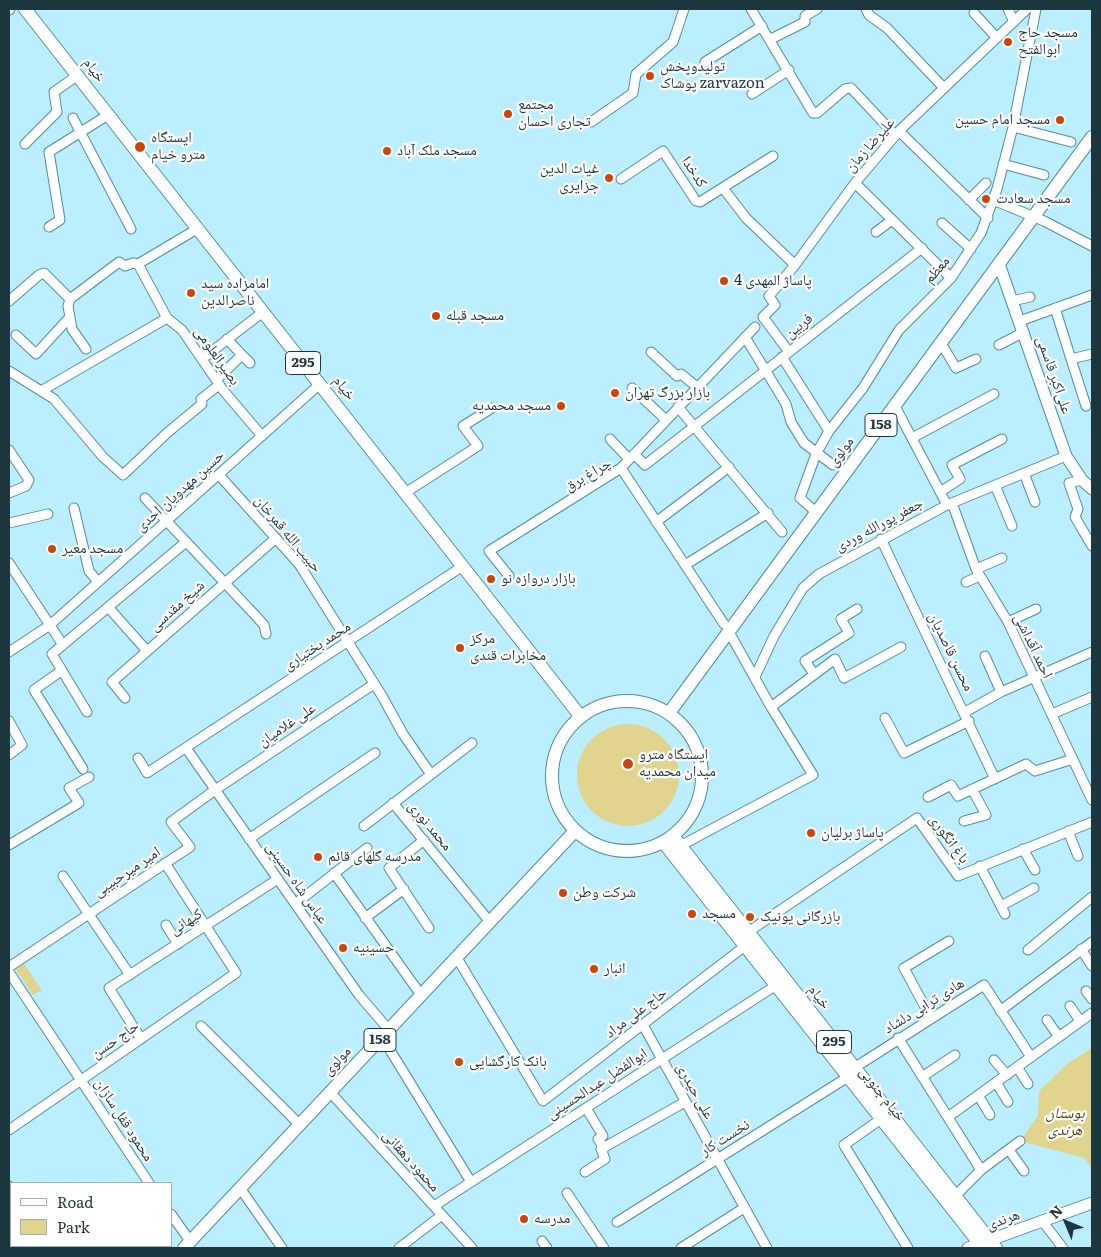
<!DOCTYPE html>
<meta charset="utf-8">
<style>
body{margin:0}
#map{position:relative;width:1101px;height:1257px;overflow:hidden;background:#bbeefe;font-family:Literata,serif}
canvas{display:block}
.frame{position:absolute;inset:0;border:10px solid #1d373f;pointer-events:none}
.legend{position:absolute;left:10px;top:1182px;width:162px;height:65px;box-sizing:border-box;background:#fff;border:1px solid #a5afb2;margin:0;padding:6px 9px;list-style:none;font-size:15px;color:#1d373f}
.legend li{display:flex;align-items:center;gap:10px;height:25px}
.legend b{width:25px;border:1px solid #a5afb2}
.north{position:absolute;left:1041px;top:1197px;width:50px;height:50px;-webkit-text-stroke:4px #fff;paint-order:stroke;rotate:315deg;font-size:14px;font-weight:700;line-height:20px;text-align:center;color:#1d373f}
.north::after{content:'';display:block;margin:auto;width:18px;height:22px;background:#1d373f;clip-path:polygon(50% 0,100% 100%,50% 72%,0 100%)}
</style>
<div id="map">
<canvas width="1101" height="1257"></canvas>
<div class="frame"></div>
<ul class="legend">
<li><b style="height:6px;background:#fff"></b>Road</li>
<li><b style="height:14px;background:#e0d38e"></b>Park</li>
</ul>
<div class="north">N</div>
</div>
<script>
const c = document.querySelector('canvas').getContext('2d');
c.lineJoin = 'round';
function paint(path, color) { c.fillStyle = color; c.fill(path, 'evenodd'); }
const toPath = rows => new Path2D(rows.map(r => 'M' + r).join(''));
function stroke(path, color, width, dash) { c.strokeStyle = color; c.lineWidth = width; c.lineCap = dash ? 'butt' : 'round'; c.setLineDash(dash || []); c.stroke(path); }
function label(font, color, halo, rows, align = 'center') {
  c.font = font + ' Literata,"Noto Naskh Arabic",serif'; c.lineWidth = 4.5; c.setLineDash([]); c.textBaseline = 'middle'; c.strokeStyle = halo; c.fillStyle = color; for (const [text, x, y, turn = 0] of rows) {
    c.save(); c.translate(x, y); c.rotate((+turn || 0) * Math.PI / 180); c.textAlign = isNaN(turn) ? turn : align; if (halo) c.strokeText(text, 0, 0); c.fillText(text, 0, 0); c.restore();
  }
}
paint(toPath([
 '577 775a51 51 0 1 1 102 0a51 51 0 1 1-102 0Z',
 [22,961,42,990,33,995,14,967],
 [1092,1048,1092,1169,1085,1158,1020,1141,1038,1116,1039,1091,1067,1064]
]), '#e0d38e');
const street = toPath([
 [751,9,813,113,817,113,845,89,851,88,895,135],
 [866,9,869,15,887,28,944,88],
 [1008,9,1014,22],
 [9,10,10,9],
 [974,13,997,38],
 [771,39,805,22,805,16,817,9],
 [705,62,762,26],
 [752,94,789,70],
 [73,118,131,229],
 [591,122,633,93,636,74,673,42,684,9],
 [1013,127,1071,142],
 [899,131,988,218],
 [25,144,57,112,54,92,78,75],
 [1003,164,1044,175],
 [621,179,663,151,696,201,700,202,773,156],
 [855,183,951,278],
 [723,188,746,218,795,265],
 [969,200,986,183],
 [993,200,1044,221,1092,246],
 [942,223,971,249],
 [49,227,60,220,49,152,108,115],
 [876,232,892,220],
 [138,264,167,318,182,330,223,390,262,436],
 [9,301,39,275,44,273,70,299],
 [1012,301,1030,297],
 [1055,308,1071,359,1092,354],
 [1020,321,1092,295],
 [16,335,36,354,69,318],
 [745,337,786,404,791,422,804,443,833,465],
 [941,343,956,368,976,359],
 [999,345,1024,332],
 [86,349,72,329,68,306,70,299,119,262,125,266,133,263,138,264,197,229],
 [651,352,677,376,681,374,697,387],
 [789,352,763,317,775,305,769,296,795,265,855,183,899,131,1027,9],
 [242,355,250,363],
 [782,357,829,431],
 [202,359,263,312],
 [1071,359,1086,406],
 [9,371,54,399,103,457,123,475,167,433,202,404,201,399,219,385],
 [216,380,242,355,227,339],
 [632,388,666,420],
 [41,391,167,318],
 [895,406,947,505],
 [678,407,782,532],
 [912,438,994,394],
 [610,439,629,459],
 [9,450,29,480,26,486,9,493],
 [634,454,645,465,922,248],
 [621,468,755,327],
 [1024,473,1035,502],
 [219,475,299,564,382,696,403,734,430,773],
 [1082,480,1069,483,1078,509,1075,517,1092,546],
 [995,485,1012,526],
 [940,492,960,479,952,465,1002,439],
 [405,493,478,446,463,426,492,408],
 [145,498,254,614,264,625,266,634],
 [952,503,976,569,1008,622,1092,800],
 [74,508,89,571,98,582],
 [817,513,800,498,816,454,829,431,863,388,899,330,951,278,981,233,997,189,1013,127,1036,9],
 [656,522,729,467],
 [9,523,48,514],
 [881,539,995,779],
 [9,563,63,645],
 [685,565,768,513],
 [976,569,1002,558],
 [509,576,489,551,621,468,724,624],
 [966,582,980,576],
 [108,607,147,651],
 [1008,622,1036,609],
 [9,652,50,625,320,384],
 [985,656,1001,692],
 [61,671,34,690,83,769],
 [814,674,805,661,849,633,841,619,857,609],
 [755,677,774,636,803,588,819,574,947,505,1066,456],
 [125,698,112,682,276,538],
 [771,707,835,659,844,678,901,647],
 [87,712,52,654,186,542],
 [965,712,1001,692,1092,652],
 [1052,714,1092,697],
 [885,718,904,753,969,721],
 [9,721,22,745,9,755],
 [186,748,359,995,389,1030],
 [138,758,147,773,463,566],
 [928,797,951,785,958,796,1026,764,1035,771,1073,759],
 [393,803,490,922],
 [964,821,986,815,972,789],
 [364,826,472,743],
 [1068,831,1078,856],
 [249,839,375,753],
 [424,840,389,868,429,928],
 [9,845,79,803,69,788,89,777],
 [680,846,813,775,771,707,729,632],
 [1023,849,1035,870],
 [980,866,1005,914],
 [334,873,421,995],
 [63,876,130,975],
 [295,904,367,848],
 [1001,906,1034,888],
 [365,918,404,889],
 [166,925,178,944],
 [748,932,917,818,958,876,1092,822],
 [1081,949,1092,966],
 [1028,950,1092,897],
 [457,958,543,1101,745,946],
 [9,967,190,847,171,822,215,790,374,684],
 [9,972,149,1183],
 [1086,991,1092,999],
 [1070,1006,1080,1021],
 [1000,1011,1092,942],
 [931,1018,904,968,949,941],
 [1047,1020,1059,1037],
 [643,1025,767,1248],
 [201,1026,300,1125],
 [382,1037,471,1182],
 [898,1038,981,1170],
 [141,1039,109,988,278,879],
 [994,1060,1007,1075],
 [1017,1067,1028,1084],
 [854,1068,984,985,1031,1057],
 [922,1077,955,1055],
 [996,1082,1008,1102],
 [330,1092,472,1248],
 [978,1095,990,1115],
 [586,1108,603,1136,598,1139,604,1148],
 [948,1117,1092,1013],
 [881,1119,844,1145,908,1248],
 [9,1130,236,973,165,863],
 [1009,1150,1024,1171],
 [585,1172,605,1159,601,1149,685,1102],
 [9,1186,11,1190],
 [240,1188,282,1248],
 [567,1193,604,1248],
 [955,1196,981,1170,1020,1141],
 [434,1206,775,986],
 [171,1214,190,1241],
 [617,1222,848,1077],
 [1043,1222,1063,1248],
 [542,1241,547,1248],
 [48,1246,50,1248],
 [24,1248,28,1246],
 [399,1248,442,1215],
 [681,1248,744,1208]
]);
const secondary = toPath([
 [999,264,1066,456,1082,480,1092,489],
 [968,1248,1092,1203]
]);
const primary = toPath([
 [25,9,581,717],
 '552 776a75 75 0 1 1 150 0a75 75 0 1 1-150 0Z',
 [669,713,1092,137],
 [673,836,996,1248],
 [663,842,983,1248],
 [184,1248,575,831]
]);
stroke(street, '#4f8da0', 11);
stroke(secondary, '#4f8da0', 13);
stroke(primary, '#4f8da0', 14);
stroke(street, '#fff', 9);
stroke(secondary, '#fff', 11);
stroke(primary, '#fff', 12);
for (const [x, y, r, color] of [
 [1008,42,5,"#cc460b"],
 [650,76,5,"#cc460b"],
 [508,114,5,"#cc460b"],
 [1060,120,5,"#cc460b"],
 [140,147,6,"#cc460b"],
 [387,151,5,"#cc460b"],
 [609,178,5,"#cc460b"],
 [986,199,5,"#cc460b"],
 [724,281,5,"#cc460b"],
 [191,293,5,"#cc460b"],
 [436,316,5,"#cc460b"],
 [615,393,5,"#cc460b"],
 [561,406,5,"#cc460b"],
 [52,549,5,"#cc460b"],
 [491,579,5,"#cc460b"],
 [460,648,5,"#cc460b"],
 [628,764,6,"#cc460b"],
 [811,833,5,"#cc460b"],
 [318,857,5,"#cc460b"],
 [563,893,5,"#cc460b"],
 [692,914,5,"#cc460b"],
 [750,917,5,"#cc460b"],
 [343,948,5,"#cc460b"],
 [594,969,5,"#cc460b"],
 [459,1062,5,"#cc460b"],
 [524,1219,5,"#cc460b"]
]) { const dot = new Path2D(); dot.arc(x, y, r, 0, 2 * Math.PI); c.fillStyle = color; c.fill(dot); stroke(dot, '#fff', 2); }
for (const [x, y, w] of [
 [303,363,35],
 [881,425,32],
 [380,1040,32],
 [834,1042,35]
]) { const box = new Path2D(); box.roundRect(x - w / 2, y - 11.5, w, 23, 4); c.fillStyle = '#fff'; c.fill(box); stroke(box, '#1d373f', 1); }
label('bold 14px', '#1d373f', null, [
 ["295",303,363],
 ["158",881,425],
 ["158",380,1040],
 ["295",834,1042]
]);
label('15px', '#1d373f', '#fff', [
 ["مسجد حاج",1018,33],
 ["ابوالفتح",1018,50],
 ["تولیدوپخش",660,67],
 ["پوشاک zarvazon",660,84],
 ["مجتمع",518,105],
 ["تجاری احسان",518,122],
 ["مسجد امام حسین",1050,120,"right"],
 ["ایستگاه",151,138],
 ["مترو خیام",151,155],
 ["مسجد ملک آباد",397,151],
 ["غیاث الدین",599,169,"right"],
 ["جزایری",599,186,"right"],
 ["مسجد سعادت",996,199],
 ["پاساژ المهدی 4",734,281],
 ["امامزاده سید",201,284],
 ["ناصرالدین",201,301],
 ["مسجد قبله",446,316],
 ["بازار بزرگ تهران",625,393],
 ["مسجد محمدیه",551,406,"right"],
 ["مسجد معیر",62,549],
 ["بازار دروازه نو",501,579],
 ["مرکز",470,639],
 ["مخابرات قندی",470,656],
 ["ایستگاه مترو",639,755],
 ["میدان محمدیه",639,772],
 ["پاساژ برلیان",821,833],
 ["مدرسه گلهای قائم",328,857],
 ["شرکت وطن",573,893],
 ["مسجد",702,914],
 ["بازرگانی یونیک",760,917],
 ["حسینیه",353,948],
 ["انبار",604,969],
 ["بانک کارگشایی",469,1062],
 ["مدرسه",534,1219]
], 'left');
label('15px', '#1d373f', '#fff', [
 ["خیام",94,70,53],
 ["علیرضا زمان",870,145,-49],
 ["کدخدا",694,172,57],
 ["معظم",937,270,-49],
 ["فربین",799,326,-38],
 ["بصیرالعلومی",217,356,55],
 ["علی‌اکبر قاسمی",1054,375,71],
 ["خیام",344,388,52],
 ["مولوی",841,452,-54],
 ["چراغ برق",588,475,-30],
 ["حسین مهدویان احدی",180,491,-42],
 ["جعفر پورالله وردی",879,525,-28],
 ["حبیب الله قمرخان",288,534,50],
 ["شیخ مقدسی",177,606,-42],
 ["محمد بختیاری",317,646,-33],
 ["احمد آقداشی",1033,646,64],
 ["محسن قاصدیان",951,652,64],
 ["علی غلامیان",287,725,-34],
 ["محمد نوری",430,826,50],
 ["باغ انگوری",949,839,54],
 ["امیر میرحبیبی",127,872,-34],
 ["عباس شاه حسینی",297,883,55],
 ["کیهانی",186,922,-33],
 ["خیام",819,997,52],
 ["هادی ترابی دلشاد",924,1006,-32],
 ["حاج علی مراد",636,1013,-37],
 ["حاج حسن",115,1040,-35],
 ["مولوی",337,1061,-47],
 ["ابوالفضل عبدالحسینی",597,1084,-33],
 ["علی حیدری",695,1091,61],
 ["خیام جنوبی",882,1094,52],
 ["محمود قفل سازان",124,1120,57],
 ["نخست کار",725,1138,-32],
 ["محمود دهقانی",411,1161,48],
 ["هرندی",1003,1220,-20]
]);
label('italic 15px', '#483e04', '#fff', [
 ["بوستان",1065,1114],
 ["هرندی",1065,1131]
]);
</script>
